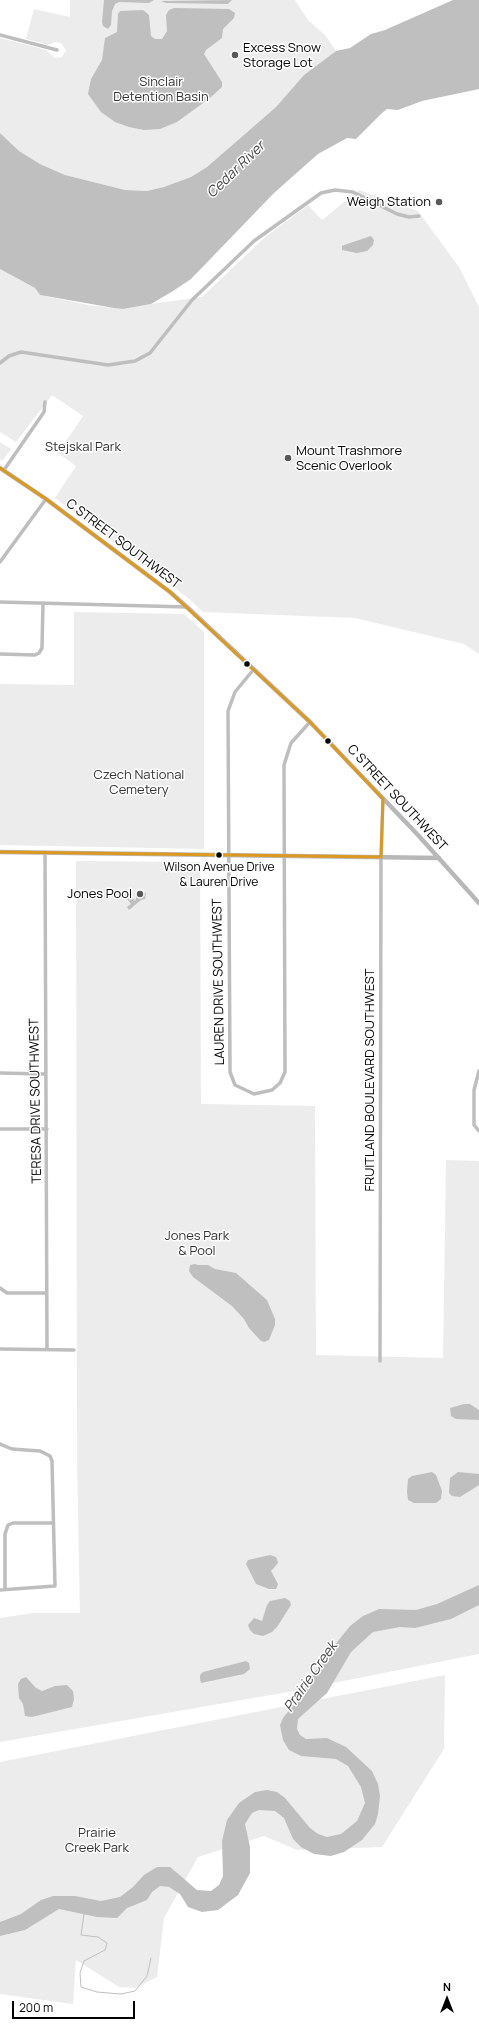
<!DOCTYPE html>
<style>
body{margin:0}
#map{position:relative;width:479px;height:2031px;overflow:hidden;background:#fff;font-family:Manrope,sans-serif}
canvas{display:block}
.north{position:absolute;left:427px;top:1979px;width:40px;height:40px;-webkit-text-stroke:3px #fff;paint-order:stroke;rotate:0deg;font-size:11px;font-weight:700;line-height:16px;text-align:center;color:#000}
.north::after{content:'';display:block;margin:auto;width:14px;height:18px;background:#000;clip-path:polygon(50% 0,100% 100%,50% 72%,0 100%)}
.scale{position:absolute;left:12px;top:2001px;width:123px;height:18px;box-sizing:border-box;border:2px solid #000;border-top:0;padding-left:5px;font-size:12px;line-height:14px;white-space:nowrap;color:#000;-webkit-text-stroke:3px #fff;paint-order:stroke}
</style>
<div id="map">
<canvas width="479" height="2031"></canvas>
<div class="north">N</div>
<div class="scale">200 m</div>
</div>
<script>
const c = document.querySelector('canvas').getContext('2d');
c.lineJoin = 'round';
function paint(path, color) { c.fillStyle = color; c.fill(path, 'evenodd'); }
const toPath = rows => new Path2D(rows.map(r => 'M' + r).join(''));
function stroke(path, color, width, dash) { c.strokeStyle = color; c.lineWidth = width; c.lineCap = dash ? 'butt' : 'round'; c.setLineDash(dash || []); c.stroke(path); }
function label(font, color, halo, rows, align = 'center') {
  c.font = font + ' Manrope,sans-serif'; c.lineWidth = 3; c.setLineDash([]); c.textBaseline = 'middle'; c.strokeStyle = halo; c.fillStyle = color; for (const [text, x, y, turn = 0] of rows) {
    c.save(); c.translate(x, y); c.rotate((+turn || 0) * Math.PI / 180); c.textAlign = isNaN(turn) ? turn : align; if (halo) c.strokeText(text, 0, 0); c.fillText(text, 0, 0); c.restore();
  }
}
paint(toPath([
 [70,0,295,0,308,20,325,35,336,51,304,75,276,107,207,167,191,177,165,187,147,191,124,190,65,175,40,164,19,151,0,133,0,38,46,50,55,58,62,57,66,50,61,43,55,42,49,45,26,39,34,9,70,17],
 [359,190,418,211,459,267,479,307,479,654,464,644,355,618,203,612,188,598,55,498,76,466,58,453,83,416,52,395,16,442,0,432,0,269,35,288,40,295,88,305,123,309,151,304,202,297,263,239,308,205,322,220],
 [0,442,11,449,2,461,0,459],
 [74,612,184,614,204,632,204,849,0,845,0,684,74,685],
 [76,861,200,862,201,1104,315,1106,316,1355,443,1358,446,1160,479,1161,479,1654,288,1692,0,1742,0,1618,33,1613,80,1613,77,1461],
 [445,1675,444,1749,382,1847,297,1850,264,1836,198,1857,164,1918,157,1977,135,1988,119,1987,76,1960,73,2004,0,1994,0,1762]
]), '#ececec');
paint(toPath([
 [104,0,154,0,149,3,119,2,115,4,112,11,111,25,108,29,103,26,102,22],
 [232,0,228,4,166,3,161,1],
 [453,0,479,0,479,89,422,101,398,110,387,109,382,113,356,139,347,138,318,154,274,193,191,279,173,291,151,304,123,309,114,308,40,295,35,288,0,269,0,133,19,151,40,164,65,175,125,190,147,191,164,187,191,177,207,167,276,107,304,75,336,51,350,48,371,34,385,30],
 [174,8,229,9,235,13,234,18,223,29,222,38,206,50,204,54,222,82,222,87,210,98,177,122,160,129,144,130,129,127,115,122,101,112,88,94,91,79,102,60,105,38,117,32,118,14,120,11,143,10,149,15,151,36,155,39,162,39,167,31,166,15,169,10],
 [371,236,374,240,373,245,367,251,357,253,342,250,342,246,347,244],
 [141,891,146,893,145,899,141,900,129,910,127,907,131,904,124,895,128,892,135,901,138,892],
 [195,1264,198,1265,208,1265,215,1269,236,1273,267,1300,275,1319,275,1325,269,1340,264,1342,261,1341,249,1328,244,1319,232,1306,193,1277,189,1271,190,1265],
 [464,1404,470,1404,479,1410,479,1420,456,1419,451,1416,450,1408],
 [432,1472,436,1475,442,1491,441,1499,436,1503,414,1503,408,1500,407,1492,408,1479,412,1476],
 [458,1472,479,1474,479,1485,460,1497,452,1496,449,1493,450,1478],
 [270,1555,276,1557,278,1563,271,1571,278,1584,276,1589,269,1589,256,1584,246,1564,248,1560],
 [479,1585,479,1605,451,1619,415,1628,400,1627,373,1632,351,1652,327,1693,298,1719,297,1729,300,1735,306,1739,327,1738,346,1747,372,1771,378,1784,380,1796,378,1814,375,1824,362,1840,344,1852,331,1856,314,1854,301,1847,293,1839,284,1818,275,1811,259,1810,252,1813,245,1824,250,1847,250,1873,238,1895,218,1910,202,1912,188,1907,180,1894,169,1887,160,1886,152,1892,147,1900,127,1908,117,1918,97,1917,59,1909,25,1930,0,1936,0,1922,21,1914,41,1900,53,1896,75,1896,101,1901,120,1897,133,1887,144,1875,157,1867,170,1867,197,1890,211,1891,219,1885,223,1876,222,1841,227,1820,239,1803,255,1792,267,1790,277,1792,285,1798,310,1828,318,1834,327,1837,341,1834,357,1821,365,1803,361,1787,348,1766,336,1759,301,1756,289,1750,283,1740,280,1725,283,1718,297,1701,312,1676,334,1646,350,1626,363,1616,379,1609,416,1610,437,1604],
 [285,1598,290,1601,291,1605,277,1627,272,1632,263,1636,254,1634,250,1630,248,1625,254,1618,262,1621,267,1605,270,1601],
 [246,1661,249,1663,250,1669,244,1674,201,1683,200,1679,200,1675,203,1672],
 [26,1677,36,1688,42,1691,55,1686,67,1685,73,1691,74,1699,72,1707,32,1717,25,1716,23,1704,19,1698,18,1684,21,1679]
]), '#bfbfbf');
stroke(toPath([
 [84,1914,81,1935,98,1937,107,1943,105,1950,84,1961,80,1973,81,1987,97,1992,121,1994,135,1991,147,1976,151,1958]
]), '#bfbfbf', 1);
stroke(toPath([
 [0,35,57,50],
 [0,363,9,356,21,352,108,365,135,361,150,353,192,300,254,241,321,193,335,190,353,192,397,214,409,217,419,216],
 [4,470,44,412,45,402],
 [0,562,46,499],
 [0,602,187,607],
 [0,654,35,655,39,653,42,648,43,603],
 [254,669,235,692,228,711,230,1072,235,1085,254,1094,272,1090,280,1083,285,1072,284,765,291,743,310,722],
 [45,853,47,1349],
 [479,1071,474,1090,474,1125,479,1131],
 [0,1073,44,1074],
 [0,1129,47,1129],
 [0,1288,7,1293,47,1293],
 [0,1349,74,1350],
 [380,1361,381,857,383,799],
 [0,1444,12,1449,40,1451,50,1456,52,1461,55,1586,0,1590],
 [5,1589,5,1534,8,1525,13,1523,53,1523]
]), '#bebebe', 3.5);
stroke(toPath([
 [0,468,46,499,170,592,187,607,310,722,418,835,479,903],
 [0,852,439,858]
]), '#b8b8b8', 4.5);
stroke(toPath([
 [0,468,46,499,170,592,310,722,383,799,381,857,0,852]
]), '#dc981f', 3);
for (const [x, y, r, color] of [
 [235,55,4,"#595959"],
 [439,202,4,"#595959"],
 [288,458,4,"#595959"],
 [247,664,3.5,"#000"],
 [328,741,3.5,"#000"],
 [219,855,3.5,"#000"],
 [140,894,4,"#595959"]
]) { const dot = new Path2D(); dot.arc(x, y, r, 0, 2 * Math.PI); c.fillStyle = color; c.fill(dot); stroke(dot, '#fff', 1.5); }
label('12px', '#000', '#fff', [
 ["Wilson Avenue Drive",219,868],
 ["& Lauren Drive",219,883]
]);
label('13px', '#000', '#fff', [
 ["Excess Snow",243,48],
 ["Storage Lot",243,63],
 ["Weigh Station",431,202,"right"],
 ["Mount Trashmore",296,451],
 ["Scenic Overlook",296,466],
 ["Jones Pool",132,894,"right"]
], 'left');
label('13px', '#333', '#fff', [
 ["Sinclair",161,82],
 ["Detention Basin",161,97],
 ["Stejskal Park",83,447],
 ["Czech National",139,775],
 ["Cemetery",139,790],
 ["Jones Park",197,1236],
 ["& Pool",197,1251],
 ["Prairie",97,1833],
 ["Creek Park",97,1848]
]);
label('13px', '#000', '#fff', [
 ["C STREET SOUTHWEST",123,544,37],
 ["C STREET SOUTHWEST",397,798,47],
 ["LAUREN DRIVE SOUTHWEST",219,982,-91],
 ["FRUITLAND BOULEVARD SOUTHWEST",370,1080,-90],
 ["TERESA DRIVE SOUTHWEST",36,1101,-91]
]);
label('italic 14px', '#444', '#fff', [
 ["Cedar River",236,170,-44],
 ["Prairie Creek",311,1677,-55]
]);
</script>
